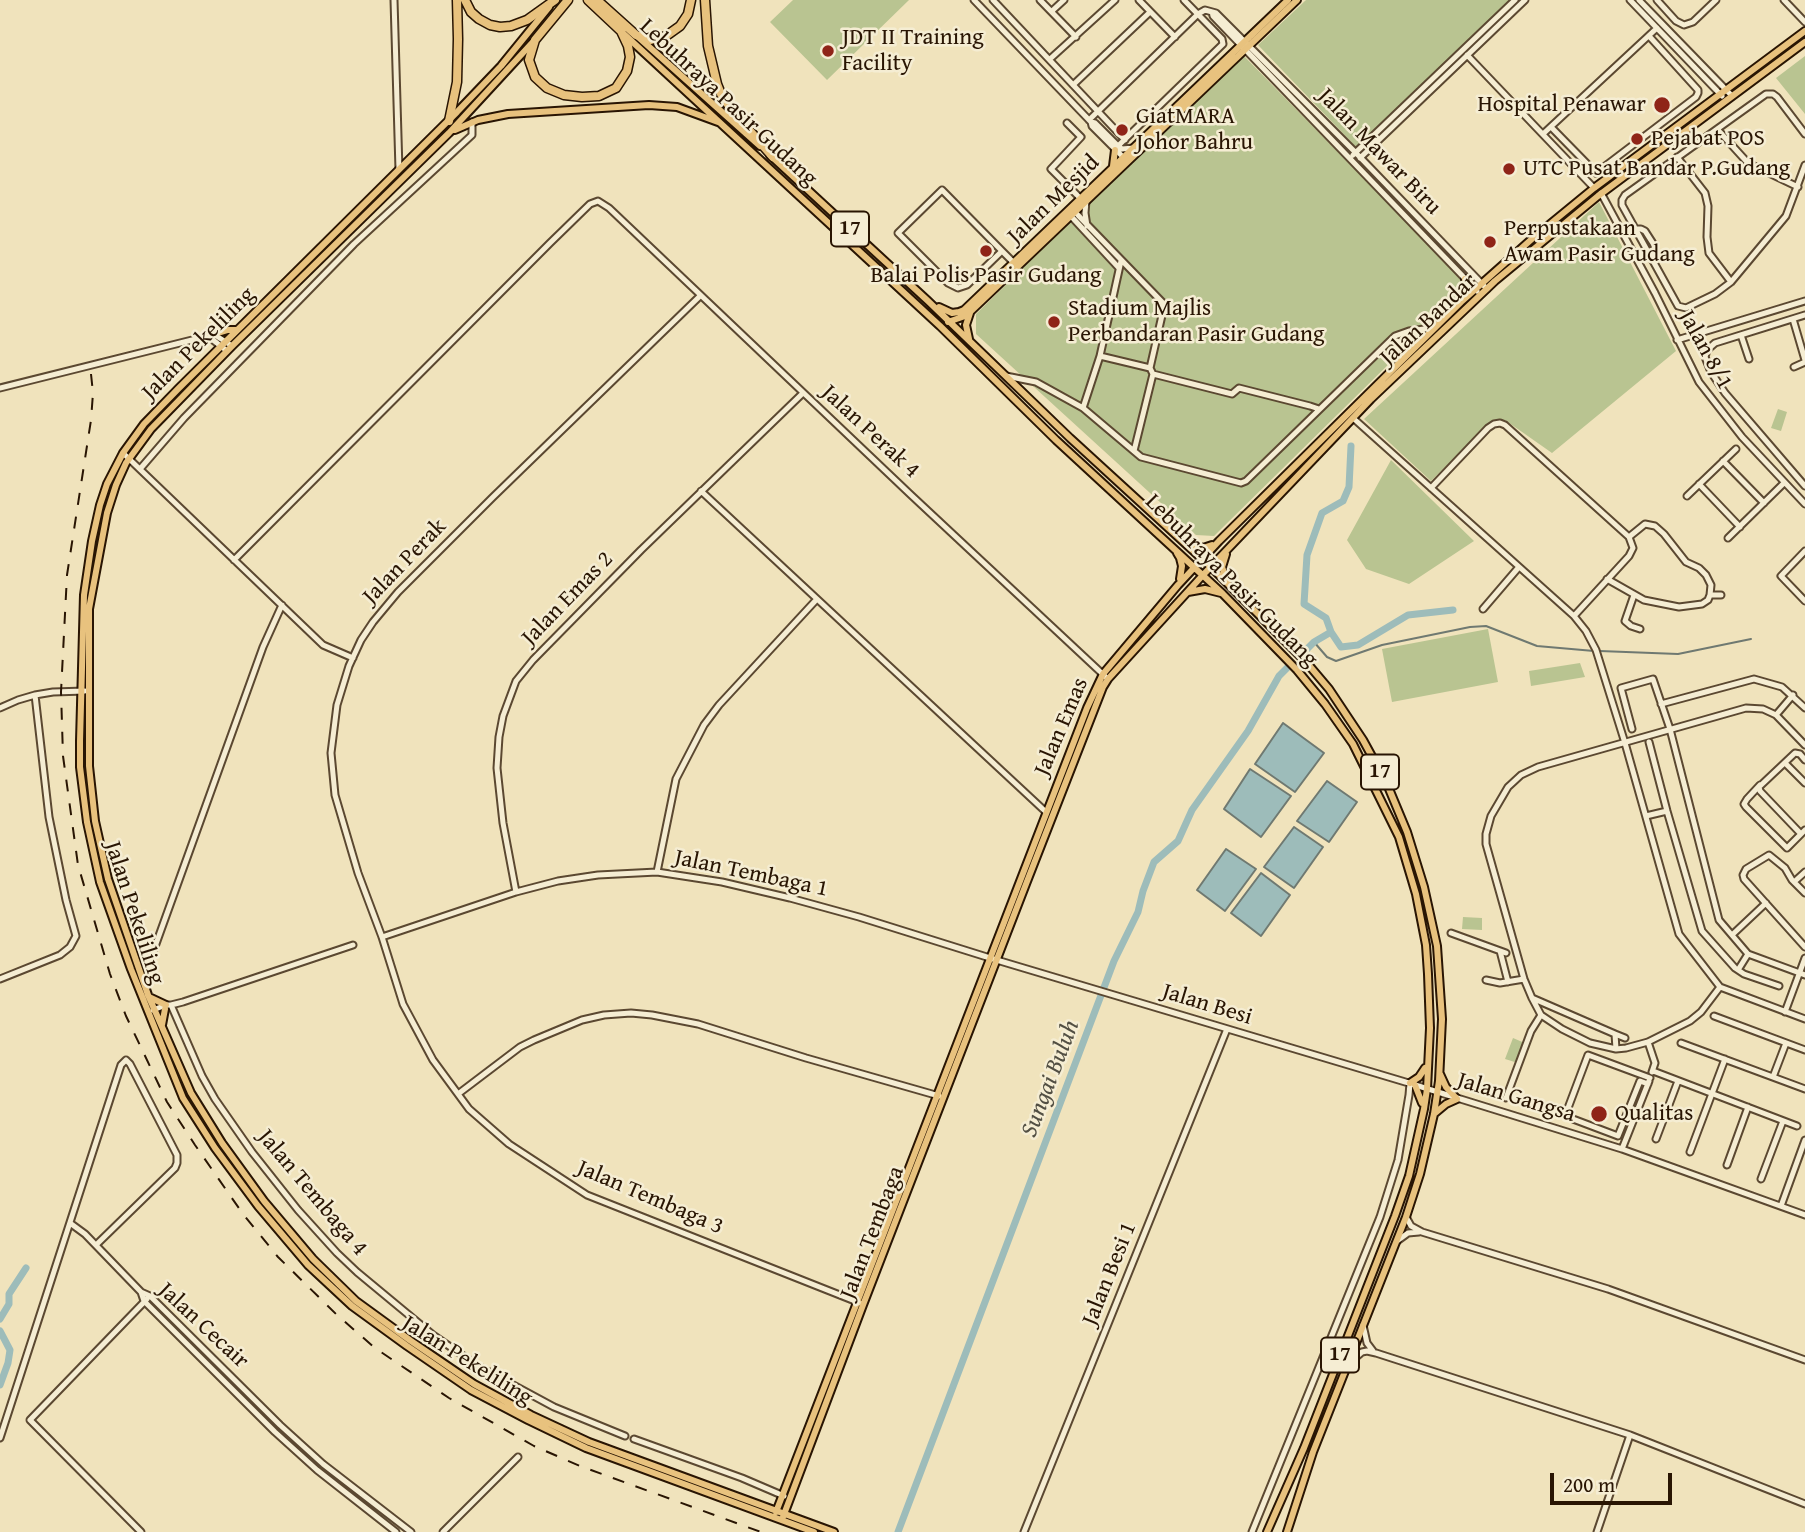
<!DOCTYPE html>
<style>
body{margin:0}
#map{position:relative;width:1805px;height:1532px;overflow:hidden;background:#f0e3bc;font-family:"Gentium Book Plus",serif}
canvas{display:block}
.scale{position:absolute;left:1550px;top:1473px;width:122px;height:32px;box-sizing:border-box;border:4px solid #291503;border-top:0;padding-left:9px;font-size:21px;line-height:24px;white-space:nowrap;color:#291503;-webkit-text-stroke:5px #f5edd3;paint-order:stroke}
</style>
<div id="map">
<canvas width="1805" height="1532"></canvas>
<div class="scale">200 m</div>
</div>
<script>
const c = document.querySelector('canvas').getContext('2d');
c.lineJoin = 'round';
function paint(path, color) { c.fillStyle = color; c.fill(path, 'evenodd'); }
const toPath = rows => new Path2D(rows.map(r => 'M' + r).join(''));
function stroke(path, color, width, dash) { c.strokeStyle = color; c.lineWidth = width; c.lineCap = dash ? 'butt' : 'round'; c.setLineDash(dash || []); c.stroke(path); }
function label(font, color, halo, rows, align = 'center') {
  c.font = font + ' "Gentium Book Plus",serif'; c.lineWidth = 5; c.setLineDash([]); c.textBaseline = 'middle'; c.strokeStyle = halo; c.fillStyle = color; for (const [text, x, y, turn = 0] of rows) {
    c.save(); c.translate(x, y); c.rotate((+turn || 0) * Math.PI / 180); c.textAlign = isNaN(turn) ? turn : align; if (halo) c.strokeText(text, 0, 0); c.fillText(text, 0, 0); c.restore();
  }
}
paint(toPath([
 [793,0,909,0,827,80,770,22],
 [1306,0,1510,0,1357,148,1258,45],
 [1243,55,1464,281,1462,292,1214,536,1196,535,976,334,976,314,1024,267,1025,264,1027,264],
 [1805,56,1805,114,1776,78],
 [1599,202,1676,351,1552,453,1505,420,1492,421,1431,481,1364,419],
 [1778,409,1787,412,1781,431,1771,428],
 [1391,460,1474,541,1409,584,1366,569,1347,540],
 [1488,629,1498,682,1392,702,1382,649],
 [1580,663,1585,677,1531,686,1529,671],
 [1463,917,1482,918,1482,930,1462,929],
 [1513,1038,1527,1044,1518,1063,1505,1059]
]), '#b9c491');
const water = toPath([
 [1283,723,1324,753,1295,792,1255,764,1283,723],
 [1250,769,1291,796,1261,837,1224,809,1250,769],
 [1327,781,1357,802,1329,842,1297,821,1327,781],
 [1294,827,1323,847,1294,888,1264,867,1294,827],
 [1226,849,1256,869,1225,911,1197,890,1226,849],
 [1261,873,1290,895,1261,936,1231,913,1261,873]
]);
paint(water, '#9dbcba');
stroke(water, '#6f7971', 2);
stroke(toPath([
 [1314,642,1327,657,1336,661,1382,645,1470,627,1486,626,1537,646,1594,651],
 [1600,651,1678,654,1751,639]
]), '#6f7971', 2);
stroke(toPath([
 [1331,632,1341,647,1358,645,1408,615,1453,610],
 [1306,650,1314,642,1331,632,1326,618,1304,604,1307,555,1322,513,1343,501,1349,487,1351,446],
 [0,1319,9,1304,9,1294,26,1268],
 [0,1331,10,1350,8,1363,0,1385],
 [898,1532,1114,961,1138,912,1143,891,1154,862,1178,841,1192,810,1248,731,1279,676,1288,667]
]), '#9dbcba', 7);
const minor = toPath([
 [394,0,399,170],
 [974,0,1091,122,1095,123,1118,146,1122,149,1134,148],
 [993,0,1125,140],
 [1040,0,1076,37],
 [1139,0,1175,37],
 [1630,0,1722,96],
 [1639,0,1732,96],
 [1657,0,1676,21,1684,25,1693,22,1716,0],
 [1784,0,1805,22],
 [1052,11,1064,0],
 [1212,12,1213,16,1477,291],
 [1467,55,1594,188],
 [1050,59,1115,0],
 [1073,85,1150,12],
 [1089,120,1198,14,1205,10,1216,13,1355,152,1487,289],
 [1091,122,1092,126,1126,160],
 [1067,123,1081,137,1051,169,1082,200],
 [1551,127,1596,173,1696,97,1698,93,1698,90,1649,36],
 [1717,129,1748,163,1798,187],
 [1543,134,1657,28],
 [1805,134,1777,97,1773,94,1766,94,1625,195,1622,200,1622,205,1678,306,1686,308,1715,294,1731,282,1786,216,1805,165],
 [1118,146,1223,44,1222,39,1184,0],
 [1353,155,1515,0],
 [1677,157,1705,193,1708,206,1707,237,1709,253,1731,282],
 [1360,158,1525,0],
 [1601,193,1655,293,1699,382,1742,437,1805,504],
 [1086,201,1085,213,1087,226],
 [1073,210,1163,303,1163,311,1150,368],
 [1069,214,1119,268],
 [1636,229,1641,229,1645,231,1654,245,1655,252,1651,258],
 [1002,251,967,285,958,288,948,283,898,233,942,190,1002,251,1016,265],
 [700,296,493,497,398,592,373,622,361,640,349,666,337,705,331,753,335,795,358,873,382,937,403,1004,433,1060,469,1109,509,1144,587,1195,860,1303],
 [1805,315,1715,343,1707,350,1705,357,1711,372,1725,393,1805,486],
 [1793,319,1805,360],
 [1741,335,1749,359],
 [208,336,227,351],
 [1677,340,1805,301],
 [1389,342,1397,341,1402,343,1405,350,1402,358],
 [1100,356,1150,368,1153,374,1232,394,1239,388,1310,406,1319,409],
 [1794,367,1805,362],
 [1006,376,1036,382,1083,408,1141,457,1241,483,1246,481,1395,336,1409,331,1432,328],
 [0,388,208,336,215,335,232,346],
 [1083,408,1100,356,1121,261],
 [1353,418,1574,616,1586,631,1596,650,1625,743,1679,934,1720,987,1805,1019],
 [1134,451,1153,374],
 [123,453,323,645,353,658],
 [1723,461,1764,503],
 [140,469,184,418,354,244,472,135,472,122],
 [1699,484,1740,527],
 [1431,488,1488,428,1494,424,1500,423,1505,425,1629,537,1633,548,1629,556,1574,616],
 [701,491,1046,812],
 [1687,496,1736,449],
 [1629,537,1645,524,1655,526,1664,534,1686,562,1699,568,1706,575,1711,585,1710,595],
 [1728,538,1784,483],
 [1805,551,1781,576,1805,601],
 [234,560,550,243,590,204,598,201,609,208,911,495,1108,679],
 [1607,579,1644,600,1679,607,1702,604,1708,600,1710,595],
 [1634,595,1625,621,1631,626,1640,629],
 [1710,595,1721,595],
 [1483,609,1519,567],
 [1661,704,1754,679,1782,687,1805,708],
 [0,708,18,700,35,695,53,692,85,691],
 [1776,715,1793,695],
 [1632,729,1621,688,1653,679,1670,729,1719,920,1748,954,1805,975],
 [1649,742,1667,811,1702,931,1735,968,1744,974,1779,986],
 [1785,763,1805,783],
 [1760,785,1747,799,1744,804,1746,807,1787,848,1805,830],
 [1646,816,1667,811],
 [1801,834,1760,791,1759,787,1795,753,1800,754,1805,760],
 [657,872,676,779,704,725,719,705,817,599],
 [1794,882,1805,872],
 [516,892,503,823,497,768,499,737,503,716,516,681,533,660,641,550,803,393],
 [1805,893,1792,880,1785,868,1769,855,1746,869,1743,875,1744,879,1805,947],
 [1451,933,1506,953],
 [1732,935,1766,903],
 [382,937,516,892,558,881,598,875,657,872,722,882,790,898,859,917,990,958,1412,1084,1622,1149,1805,1215],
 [1500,951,1508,982],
 [152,955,263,647,282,605],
 [1738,970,1748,954],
 [0,979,60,955,70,947,76,936,66,900,49,817,35,695],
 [1486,980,1500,983,1524,979],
 [1532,998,1615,1034,1616,1049],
 [171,1005,202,1076,215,1099,252,1152,298,1210,337,1253,357,1272,433,1335,478,1366,554,1407,625,1436],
 [153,1010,166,1005,171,1005,183,1002,353,945],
 [1785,1012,1805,958],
 [1541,1015,1562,1029,1590,1043,1616,1049,1626,1048,1648,1042,1690,1021,1701,1012,1720,987],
 [1714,1016,1805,1050],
 [1615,1034,1625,1038],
 [1648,1042,1655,1063,1652,1072],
 [1681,1043,1805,1089],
 [1653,1071,1797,1126],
 [1773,1077,1786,1043],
 [1648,1084,1640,1081,1618,1136,1565,1116,1588,1055,1650,1078],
 [458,1094,520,1047,534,1040,582,1020,604,1015,631,1013,652,1015,698,1024,806,1058,939,1096],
 [1506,1098,1531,1031,1541,1015,1532,998,1524,979,1486,844,1486,834,1491,816,1508,787,1521,775,1538,767,1746,708,1763,709,1776,715,1805,745],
 [1656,1139,1678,1081],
 [1622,1149,1649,1081],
 [1690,1152,1725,1059],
 [1727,1165,1748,1107],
 [1761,1179,1783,1121],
 [1781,1206,1805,1140],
 [1406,1217,1411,1226,1422,1232,1608,1289,1805,1360],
 [70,1223,85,1234,141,1292,150,1296,280,1425,323,1464,411,1532],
 [1397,1241,1408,1233,1419,1232],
 [141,1292,144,1301,275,1432,317,1470,396,1532],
 [1363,1325,1367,1343,1373,1351],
 [1349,1363,1362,1352,1367,1351,1376,1353,1630,1435,1805,1504],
 [0,1438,121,1065,126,1060,130,1064,177,1155,177,1163,175,1168,96,1245],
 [634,1439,742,1478,784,1496],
 [141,1532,30,1420,147,1299],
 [443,1532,518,1457],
 [1024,1532,1227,1029],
 [1252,1532,1380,1217,1398,1160,1409,1095,1410,1083],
 [1597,1532,1630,1435]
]);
const major = toPath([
 [549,7,501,66,457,112,178,389,144,424,123,453,107,484,100,505,92,541,84,595,80,741,80,767,87,822,100,882,131,969,183,1098,215,1148,258,1206,308,1265,352,1306,407,1346,471,1390,528,1420,586,1448,814,1532],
 [625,35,940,326,1056,440,1223,594,1297,670,1325,704,1353,744,1399,837,1416,894,1426,945,1428,974,1430,1028,1427,1089,1424,1109,1409,1176,1395,1216,1304,1448,1267,1532],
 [637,36,760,146],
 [532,43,449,133,232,346,151,429,126,463,116,485,107,513,89,609,89,766,95,821,108,879,148,995,191,1093,222,1143,264,1201,313,1259,356,1301,411,1341,474,1384,531,1415,589,1442,834,1532],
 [455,130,478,120,508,114,649,105,677,107,718,122],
 [770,155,928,301,1070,438,1211,567,1307,663,1329,689,1363,740,1387,784,1407,832,1424,887,1437,946,1442,1019,1439,1081,1434,1114,1420,1174,1406,1217,1313,1452,1287,1532],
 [1113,166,1115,150],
 [1461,300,1467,286,1465,279],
 [939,307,952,313,959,312,964,310,1288,0],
 [948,322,965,316,971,311,1297,0],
 [208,336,228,330,236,330],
 [969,339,966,325,970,313],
 [1186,542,1203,548,1212,545],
 [1177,553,1180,558,1182,566,1180,579],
 [1226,554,1222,567,1228,584],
 [1188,592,1205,589,1221,593],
 [149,997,166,1005],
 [162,1025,165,1009],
 [1410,1083,1419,1077,1425,1068],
 [1415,1085,1422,1103],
 [1434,1114,1446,1104,1457,1099,1446,1087,1440,1074],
 [776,1512,1087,708,1103,674,1178,585,1219,541,1461,302,1533,238,1594,188,1805,31],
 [783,1517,863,1305,1026,884,1103,687,1108,679,1203,575,1371,399,1495,281,1598,196,1805,42]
]);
const highway = toPath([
 [465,0,471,12,479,19,490,25,500,27,511,26,527,20,555,0],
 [568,0,535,40,529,60,535,77,547,88,564,95,582,97,599,96,616,88,627,71,630,57,628,46,621,31,588,0],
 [597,0,636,35,651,40,666,36,680,26,688,14,691,0],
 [705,0,708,46,717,84,721,94,733,112,773,157],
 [449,121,457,82,458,39,457,0]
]);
stroke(minor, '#5b4831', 9);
stroke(major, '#291503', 10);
stroke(highway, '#291503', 11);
stroke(minor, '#f5edd3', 5);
stroke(major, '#e8c27e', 6);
stroke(highway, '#e8c27e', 8);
stroke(toPath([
 [91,374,93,393,91,420,67,575,61,692,63,756,78,865,110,974,126,1016,167,1102,195,1145,243,1214,278,1257,336,1314,375,1348,449,1398,534,1446,580,1466,761,1532]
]), '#291503', 2, [12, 12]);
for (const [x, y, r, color] of [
 [828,51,7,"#8f2418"],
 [1662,105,9,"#8f2418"],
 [1122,130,7,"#8f2418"],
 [1637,139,7,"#8f2418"],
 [1509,169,7,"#8f2418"],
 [1490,242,7,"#8f2418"],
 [986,251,7,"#8f2418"],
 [1054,322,7,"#8f2418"],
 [1599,1114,9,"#8f2418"]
]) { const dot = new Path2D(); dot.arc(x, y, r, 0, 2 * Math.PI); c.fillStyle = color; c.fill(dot); stroke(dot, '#f5edd3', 2.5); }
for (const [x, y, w] of [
 [850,229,38],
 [1380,772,38],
 [1340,1355,38]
]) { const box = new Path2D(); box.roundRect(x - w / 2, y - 17.5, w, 35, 5); c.fillStyle = '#f5edd3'; c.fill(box); stroke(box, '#291503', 2); }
label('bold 21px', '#291503', null, [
 ["17",850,229],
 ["17",1380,772],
 ["17",1340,1355]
]);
label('23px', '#291503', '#f5edd3', [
 ["JDT II Training",842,38],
 ["Facility",842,64],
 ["Hospital Penawar",1646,105,"right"],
 ["GiatMARA",1136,117],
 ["Johor Bahru",1136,143],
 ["Pejabat POS",1651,139],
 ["UTC Pusat Bandar P.Gudang",1523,169],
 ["Perpustakaan",1504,229],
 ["Awam Pasir Gudang",1504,255],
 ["Balai Polis Pasir Gudang",986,276,"center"],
 ["Stadium Majlis",1068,309],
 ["Perbandaran Pasir Gudang",1068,335],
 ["Qualitas",1615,1114]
], 'left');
label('23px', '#291503', '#f5edd3', [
 ["Lebuhraya Pasir Gudang",728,103,43],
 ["Jalan Mawar Biru",1379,152,46],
 ["Jalan Mesjid",1054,200,-44],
 ["Jalan Bandar",1429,320,-43],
 ["Jalan Pekeliling",199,344,-45],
 ["Jalan 8/1",1705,350,61],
 ["Jalan Perak 4",870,432,43],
 ["Jalan Perak",405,562,-46],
 ["Lebuhraya Pasir Gudang",1231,581,45],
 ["Jalan Emas 2",568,599,-46],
 ["Jalan Emas",1062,727,-67],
 ["Jalan Tembaga 1",751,874,12],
 ["Jalan Pekeliling",134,913,72],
 ["Jalan Besi",1207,1005,17],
 ["Jalan Gangsa",1516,1098,17],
 ["Jalan Tembaga 4",312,1193,50],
 ["Jalan Tembaga 3",650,1198,23],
 ["Jalan Tembaga",873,1233,-69],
 ["Jalan Besi 1",1110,1274,-68],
 ["Jalan Cecair",203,1326,43],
 ["Jalan Pekeliling",467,1361,32]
]);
label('italic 24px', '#524f43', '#f5edd3', [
 ["Sungai Buluh",1051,1079,-69]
]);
</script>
